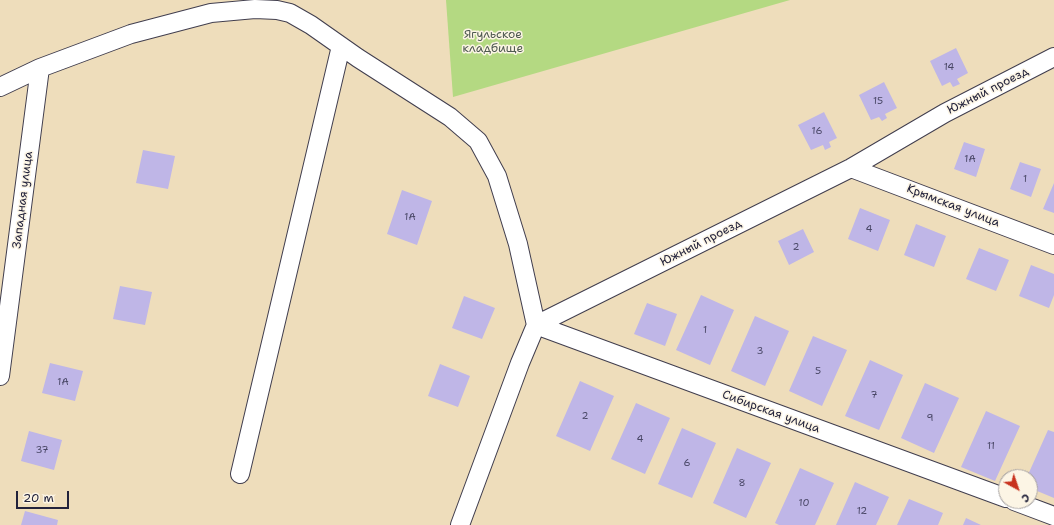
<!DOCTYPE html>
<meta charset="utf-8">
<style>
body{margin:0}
#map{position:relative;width:1054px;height:525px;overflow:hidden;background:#edb;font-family:"Shantell Sans",sans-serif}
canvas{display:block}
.north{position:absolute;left:998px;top:469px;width:40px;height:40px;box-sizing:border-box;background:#fcf5e5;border:1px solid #a5a1a1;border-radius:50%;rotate:140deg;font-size:11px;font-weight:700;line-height:16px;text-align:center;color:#22223b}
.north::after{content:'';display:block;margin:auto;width:14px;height:18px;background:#c8321e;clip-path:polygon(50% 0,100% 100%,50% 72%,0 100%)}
.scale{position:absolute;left:16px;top:491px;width:53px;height:18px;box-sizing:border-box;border:2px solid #22223b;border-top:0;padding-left:5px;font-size:12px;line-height:14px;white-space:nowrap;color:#22223b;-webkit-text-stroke:3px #fcf5e5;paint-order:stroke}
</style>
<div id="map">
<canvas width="1054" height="525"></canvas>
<div class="north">С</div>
<div class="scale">20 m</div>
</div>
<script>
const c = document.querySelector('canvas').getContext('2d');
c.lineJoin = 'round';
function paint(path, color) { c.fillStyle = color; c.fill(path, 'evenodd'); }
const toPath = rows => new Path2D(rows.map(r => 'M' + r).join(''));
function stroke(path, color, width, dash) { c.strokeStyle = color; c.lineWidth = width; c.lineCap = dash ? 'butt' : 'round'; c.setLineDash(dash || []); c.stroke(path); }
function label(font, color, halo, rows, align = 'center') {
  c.font = font + ' "Shantell Sans",sans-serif'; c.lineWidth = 3; c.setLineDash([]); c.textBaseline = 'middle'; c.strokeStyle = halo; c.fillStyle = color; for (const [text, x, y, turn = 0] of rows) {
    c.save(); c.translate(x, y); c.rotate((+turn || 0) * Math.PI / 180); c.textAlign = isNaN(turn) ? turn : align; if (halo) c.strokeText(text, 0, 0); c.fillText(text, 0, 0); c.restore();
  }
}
paint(toPath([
 [446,0,790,0,453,97]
]), '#b4d982');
paint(toPath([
 [956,48,968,73,957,79,960,84,953,87,950,82,942,86,930,61],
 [884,82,897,108,885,114,887,118,882,121,879,117,871,120,859,95],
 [824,112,837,138,829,142,831,147,825,150,823,145,811,150,798,125],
 [964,142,985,149,976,177,954,169],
 [143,150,175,156,168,189,136,183],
 [1020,162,1041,169,1031,197,1010,189],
 [1054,183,1054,213,1043,209],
 [402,190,432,201,417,245,387,234],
 [860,208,890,220,878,251,848,239],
 [916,224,946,236,934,267,904,255],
 [803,229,814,252,789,265,778,241],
 [979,248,1009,260,996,291,966,279],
 [1031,265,1054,274,1054,295,1049,308,1019,296],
 [120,286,152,292,145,325,113,319],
 [701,295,734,310,710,365,676,350],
 [464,296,495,308,482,339,452,328],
 [647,303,677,314,665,346,634,334],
 [755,316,789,331,765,386,731,371],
 [813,336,847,350,822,406,789,391],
 [870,360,903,375,879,430,845,416],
 [50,363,83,371,75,401,42,393],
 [440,364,470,376,458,407,428,396],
 [580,381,614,396,590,451,556,436],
 [925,383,959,398,934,453,901,438],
 [636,403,670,418,645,474,611,459],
 [986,411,1020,426,995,481,961,467],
 [682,428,716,443,692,498,658,484],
 [1048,430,1054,432,1054,498,1030,488,1030,477,1027,477],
 [29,431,62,440,54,470,21,461],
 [737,448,771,463,746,518,713,503],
 [800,468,834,483,815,525,779,525,775,523],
 [855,482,889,497,876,525,836,525],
 [909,499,943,513,938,525,897,525],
 [25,511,58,520,57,525,21,525],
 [966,518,981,525,963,525]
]), '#bfb6e7');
const street = toPath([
 [40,68,131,34,211,13,255,9,277,10,290,13,311,25,358,58,450,117,478,141,497,176,518,244,536,325,1006,498],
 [0,87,40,68,0,376],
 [851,168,1054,245],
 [240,474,341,46],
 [1014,501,1054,516],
 [460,525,520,363,536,325,851,168,945,113,1054,57]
]);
stroke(street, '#413e4e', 20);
stroke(street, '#fff', 18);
label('10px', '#494766', null, [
 ["14",949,67],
 ["15",878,101],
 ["16",817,131],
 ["1А",970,159],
 ["1",1025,179],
 ["1А",410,217],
 ["4",869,229],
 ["2",796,247],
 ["1",705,330],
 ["3",760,351],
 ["5",818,371],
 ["1А",63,382],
 ["7",874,395],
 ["2",585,416],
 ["9",930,418],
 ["4",640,439],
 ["11",991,446],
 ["37",42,450],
 ["6",687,463],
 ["8",742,483],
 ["10",804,503],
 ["12",862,511]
]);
label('12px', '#4e5950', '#fcf5e5', [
 ["Ягульское",493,35],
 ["кладбище",493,49]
]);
label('12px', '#22223b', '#fcf5e5', [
 ["Южный проезд",988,91,-27],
 ["Западная улица",23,200,-83],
 ["Крымская улица",953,206,21],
 ["Южный проезд",701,243,-27],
 ["Сибирская улица",771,412,20]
]);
</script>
